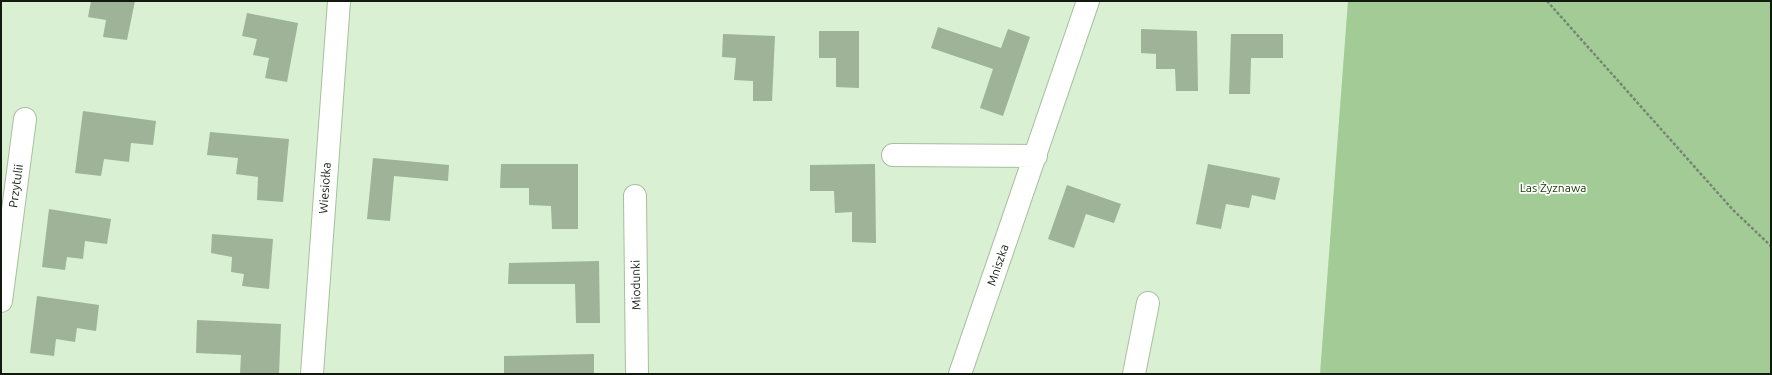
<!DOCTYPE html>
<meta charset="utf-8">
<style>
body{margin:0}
#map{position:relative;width:1772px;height:375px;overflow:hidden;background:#d9f0d2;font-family:Ubuntu,sans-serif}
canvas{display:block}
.frame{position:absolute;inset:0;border:2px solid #121a10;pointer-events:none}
</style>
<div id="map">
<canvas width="1772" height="375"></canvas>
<div class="frame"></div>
</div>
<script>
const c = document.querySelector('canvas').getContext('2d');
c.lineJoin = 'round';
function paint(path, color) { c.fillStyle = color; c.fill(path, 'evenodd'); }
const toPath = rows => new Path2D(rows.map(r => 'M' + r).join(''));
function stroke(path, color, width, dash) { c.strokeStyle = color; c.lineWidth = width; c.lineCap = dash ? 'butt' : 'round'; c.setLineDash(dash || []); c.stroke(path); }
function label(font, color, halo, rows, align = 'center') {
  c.font = font + ' Ubuntu,sans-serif'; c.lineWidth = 3.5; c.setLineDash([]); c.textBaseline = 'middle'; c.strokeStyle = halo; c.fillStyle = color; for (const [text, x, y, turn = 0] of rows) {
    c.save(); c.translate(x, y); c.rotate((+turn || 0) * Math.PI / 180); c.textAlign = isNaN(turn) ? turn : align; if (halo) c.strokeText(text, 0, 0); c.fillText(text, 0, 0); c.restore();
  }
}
paint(toPath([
 [1348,1,1771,1,1771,374,1320,374]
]), '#a2cb95');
paint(toPath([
 [91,1,135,1,127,40,103,37,106,20,88,17],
 [247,13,298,23,287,82,265,78,269,58,253,55,257,39,242,36],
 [938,27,1001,48,1008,29,1030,37,1003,116,980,108,993,69,931,48],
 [1141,29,1197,31,1198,91,1176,91,1175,69,1156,69,1156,54,1141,53],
 [819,31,859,31,859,88,836,87,836,58,819,58],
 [723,34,775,36,772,101,753,101,753,81,734,80,736,58,722,57],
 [1231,34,1283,34,1283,58,1251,58,1250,94,1229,94],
 [83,111,156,121,153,145,131,143,129,162,104,159,101,176,75,173],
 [210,132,289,139,283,202,257,200,258,177,236,174,238,158,207,155],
 [373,158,449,165,448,181,394,176,390,221,367,219],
 [501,164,578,164,578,229,552,229,551,206,529,205,529,188,500,188],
 [875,164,876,243,852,242,852,212,835,213,834,191,810,191,810,165],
 [1208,164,1280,178,1275,200,1252,195,1249,208,1226,204,1221,229,1196,224],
 [1067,185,1121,204,1114,223,1086,214,1074,248,1048,239],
 [49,209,111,219,107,244,85,241,83,259,67,257,65,270,42,267],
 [212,234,273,239,269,289,242,286,244,274,231,272,232,257,211,253],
 [599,261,600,323,576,323,575,284,508,284,509,263],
 [37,296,99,305,96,331,77,328,75,342,56,339,54,356,30,353],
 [197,320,281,324,279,374,240,374,241,355,196,353],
 [594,354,594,374,504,374,504,356]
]), '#9eb397');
const minor = toPath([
 [893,155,1036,156],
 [635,196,637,374],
 [1,301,25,119],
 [312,374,339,1],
 [960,374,1088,1],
 [1134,374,1148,303]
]);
stroke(minor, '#a8bea1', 24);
stroke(toPath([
 [1547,1,1733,210,1771,246]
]), '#768571', 2.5, [3, 2]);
stroke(minor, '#fff', 22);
label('12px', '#121a10', '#fff', [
 ["Przytulii",16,186,-82],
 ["Wiesiołka",325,188,-86],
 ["Mniszka",998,265,-71],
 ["Miodunki",636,285,-91]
]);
label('12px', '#123a00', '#fff', [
 ["Las Żyznawa",1553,188]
]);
</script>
